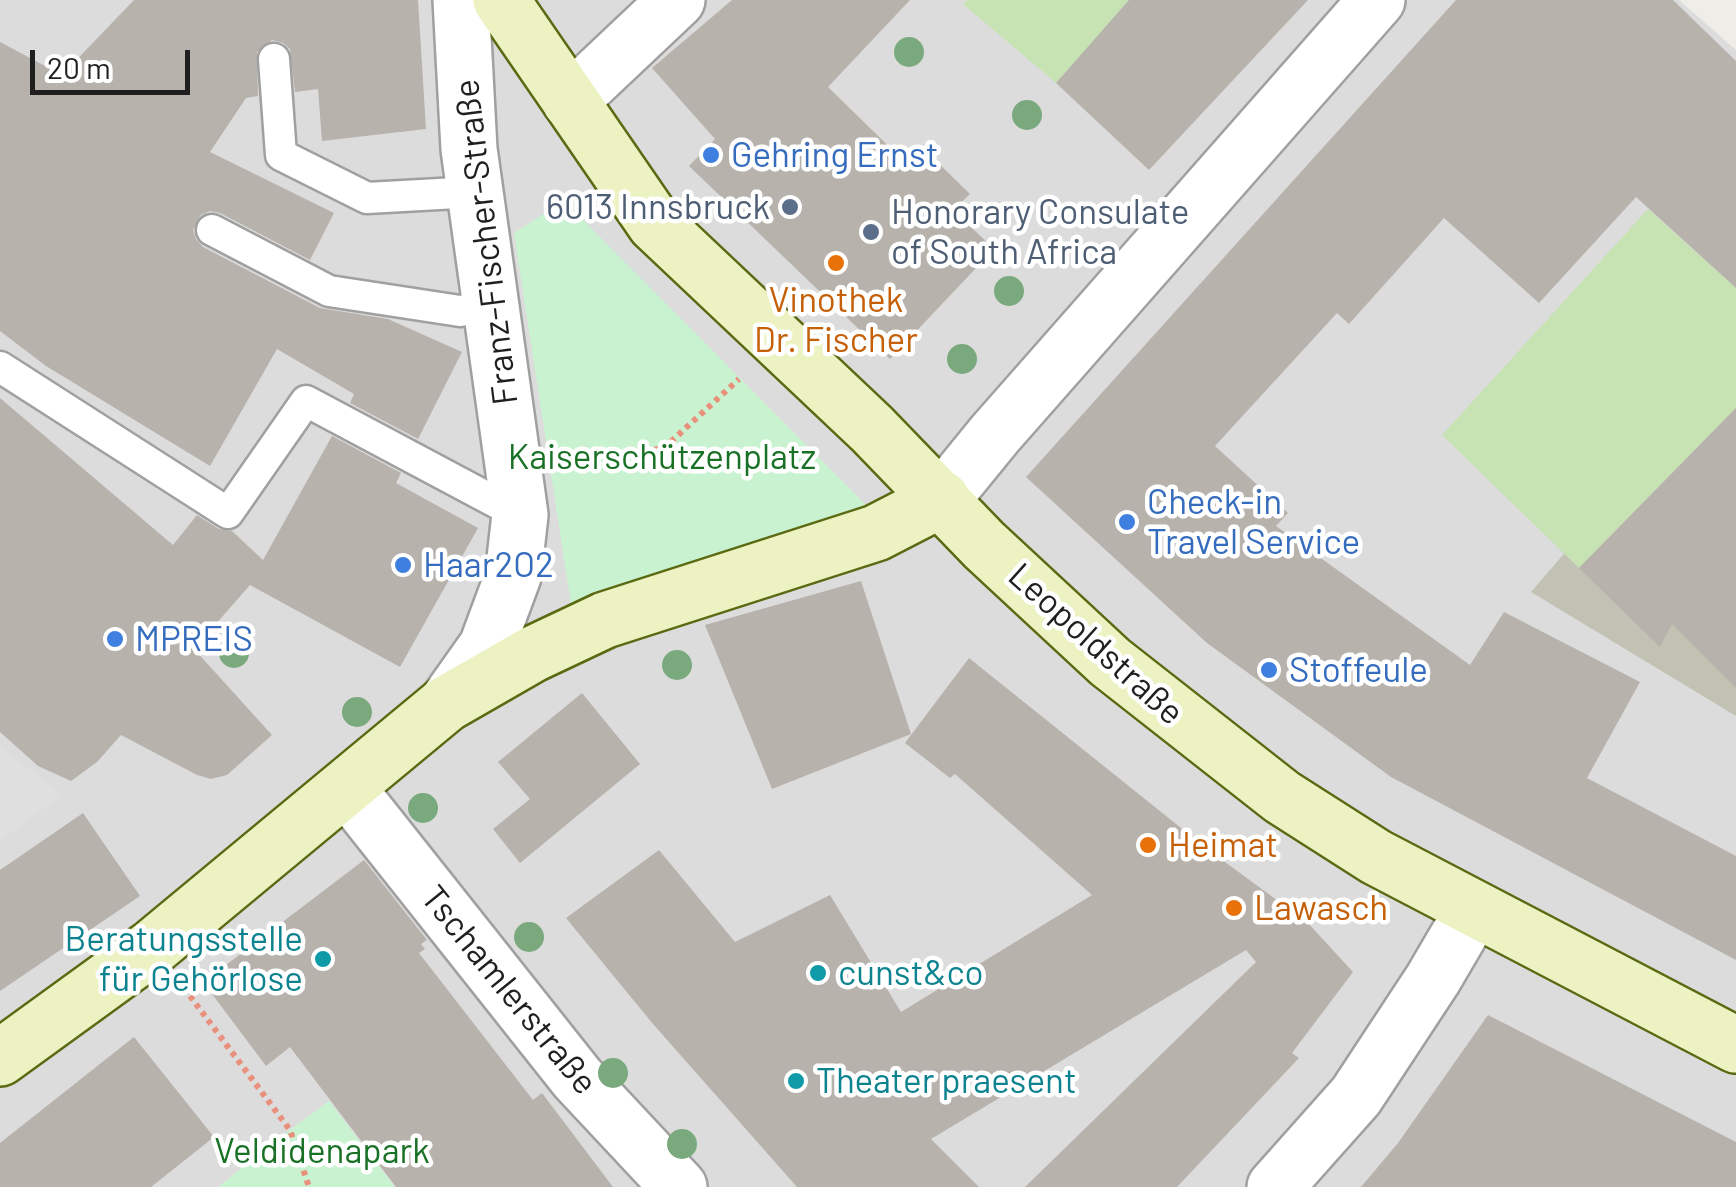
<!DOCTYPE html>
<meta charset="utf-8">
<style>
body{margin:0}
#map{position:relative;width:1736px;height:1187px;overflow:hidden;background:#efede7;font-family:Barlow,sans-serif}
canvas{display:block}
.scale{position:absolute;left:30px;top:50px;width:160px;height:45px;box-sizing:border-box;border:5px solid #1f1f1f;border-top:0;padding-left:12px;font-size:30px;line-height:35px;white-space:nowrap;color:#1f1f1f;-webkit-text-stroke:8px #fff;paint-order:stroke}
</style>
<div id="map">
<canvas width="1736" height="1187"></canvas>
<div class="scale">20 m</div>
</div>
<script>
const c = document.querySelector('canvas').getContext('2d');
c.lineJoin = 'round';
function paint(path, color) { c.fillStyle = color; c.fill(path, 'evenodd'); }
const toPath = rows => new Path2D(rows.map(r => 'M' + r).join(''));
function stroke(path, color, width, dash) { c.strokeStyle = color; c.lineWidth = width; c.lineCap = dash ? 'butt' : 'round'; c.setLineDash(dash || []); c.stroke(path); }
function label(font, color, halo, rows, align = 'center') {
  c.font = font + ' Barlow,sans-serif'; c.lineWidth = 9; c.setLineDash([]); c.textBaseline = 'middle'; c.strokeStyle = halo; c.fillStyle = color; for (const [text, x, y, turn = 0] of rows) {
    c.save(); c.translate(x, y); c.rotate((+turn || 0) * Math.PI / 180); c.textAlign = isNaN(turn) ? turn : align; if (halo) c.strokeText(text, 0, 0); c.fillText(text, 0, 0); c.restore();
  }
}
paint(toPath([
 [0,0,1679,0,1736,50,1736,1187,0,1187]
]), '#dddcdc');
paint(toPath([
 [1736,354,1736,716,1531,592]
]), '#c1c2b3');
paint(toPath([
 [967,0,1133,0,1056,83,963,4],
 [1648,209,1736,288,1736,408,1579,568,1442,435]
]), '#c7e3b3');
paint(toPath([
 [564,201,870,509,571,604,514,233],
 [329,1101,395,1187,218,1187,290,1130]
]), '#c9f3d0');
paint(toPath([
 [0,747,64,795,0,840]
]), '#dfdfdf');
paint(toPath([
 [134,0,418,0,426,129,322,141,318,89,295,92,290,49,283,43,272,40,257,52,258,96,246,98,210,152,334,213,310,260,220,213,210,211,201,215,193,230,196,239,203,247,320,308,388,319,462,352,418,439,350,403,354,394,277,349,210,466,46,366,0,331,0,42,62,75],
 [732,0,910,0,828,87,912,169,927,152,970,194,953,210,994,249,890,359,689,166,715,139,652,68],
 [1129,0,1308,0,1149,170,1056,83],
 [1456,0,1673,0,1736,61,1736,288,1636,197,1539,303,1444,218,1349,324,1337,313,1215,446,1288,513,1276,526,1470,665,1504,612,1640,682,1587,778,1736,856,1736,960,1391,777,1207,643,1026,477],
 [0,398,173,545,197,515,219,529,232,531,263,560,332,436,401,473,396,483,478,528,400,667,250,585,194,649,272,735,227,775,211,779,197,775,121,735,97,762,71,781,38,766,0,732],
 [1736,408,1736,688,1672,624,1660,647,1579,568],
 [861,581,911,734,772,789,705,625],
 [969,658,1206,848,1308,923,1353,972,1292,1053,1299,1058,1177,1187,1025,1187,1256,962,1246,950,931,1139,979,1187,797,1187,653,1024,566,918,659,850,735,942,830,895,901,1012,1092,895,955,774,950,778,905,743],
 [582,693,640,764,520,863,493,829,530,799,498,762],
 [83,813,140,896,0,991,0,870],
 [364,860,427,940,421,944,425,949,419,953,533,1100,542,1093,613,1187,396,1187,290,1047,266,1066,212,994,236,976,226,965],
 [1488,1015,1736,1142,1736,1187,1361,1187,1398,1143],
 [134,1037,214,1137,151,1187,0,1187,0,1143]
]), '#b8b2ad');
const lane = toPath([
 [274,59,281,155,367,198,475,192],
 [212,230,329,291,460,311,491,306],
 [0,367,228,513,306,401,520,515]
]);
const street = toPath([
 [570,101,677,0],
 [942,499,995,434,1377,0],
 [446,704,487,646,513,576,520,515,469,149,461,0],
 [347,788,577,1078,679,1187],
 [1275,1187,1356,1096,1433,979,1474,909]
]);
const secondary = toPath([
 [501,0,655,224,872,429,984,545,1110,662,1282,797,1376,857,1736,1045],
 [0,1058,153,947,446,704,533,654,605,620,876,533,942,499]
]);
stroke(lane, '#a0a0a0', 35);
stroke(street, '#a0a0a0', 60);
stroke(secondary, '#5b6a12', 60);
stroke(toPath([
 [564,456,663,449,739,379],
 [184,988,290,1130,309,1187]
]), '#e9907d', 6, [5, 5]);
stroke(lane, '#fff', 30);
stroke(street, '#fff', 55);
stroke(secondary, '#ecf2c2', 55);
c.fillStyle = '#79a97d';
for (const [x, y] of [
 [909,52],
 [1027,115],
 [1009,291],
 [962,359],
 [234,653],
 [677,665],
 [357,712],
 [423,808],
 [529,937],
 [613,1073],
 [682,1144]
]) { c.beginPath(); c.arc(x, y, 15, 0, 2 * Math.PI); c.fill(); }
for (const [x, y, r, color] of [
 [711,155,10,"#3f7fe0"],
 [790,207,10,"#5c6f8a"],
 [871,232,10,"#5c6f8a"],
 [836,263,10,"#e8710a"],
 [1127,522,10,"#3f7fe0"],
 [403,565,10,"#3f7fe0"],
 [115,639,10,"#3f7fe0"],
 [1269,670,10,"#3f7fe0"],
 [1148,845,10,"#e8710a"],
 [1234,908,10,"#e8710a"],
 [323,959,10,"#0f9aa8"],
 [818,973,10,"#0f9aa8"],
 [796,1081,10,"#0f9aa8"]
]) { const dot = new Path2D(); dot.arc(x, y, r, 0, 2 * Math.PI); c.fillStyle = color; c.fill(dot); stroke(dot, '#fff', 4); }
label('35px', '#366cbe', '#fff', [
 ["Gehring Ernst",731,155],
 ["Check-in",1147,502],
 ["Travel Service",1147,542],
 ["Haar2O2",423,565],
 ["MPREIS",135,639],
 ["Stoffeule",1289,670]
], 'left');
label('35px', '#4e5e75', '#fff', [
 ["6013 Innsbruck",770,207],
 ["Honorary Consulate",891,212,"left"],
 ["of South Africa",891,252,"left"]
], 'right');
label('35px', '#1f1f1f', '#fff', [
 ["Franz-Fischer-Straße",486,242,-97],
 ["Leopoldstraße",1096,644,42],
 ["Tschamlerstraße",509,990,51]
]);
label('35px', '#c56008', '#fff', [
 ["Vinothek",836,300,"center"],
 ["Dr. Fischer",836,340,"center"],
 ["Heimat",1168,845],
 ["Lawasch",1254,908]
], 'left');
label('35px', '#197126', '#fff', [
 ["Kaiserschützenplatz",662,457],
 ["Veldidenapark",322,1151]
]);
label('35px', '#0d838f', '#fff', [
 ["Beratungsstelle",303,939,"right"],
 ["für Gehörlose",303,979,"right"],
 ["cunst&co",838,973],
 ["Theater praesent",816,1081]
], 'left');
</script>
